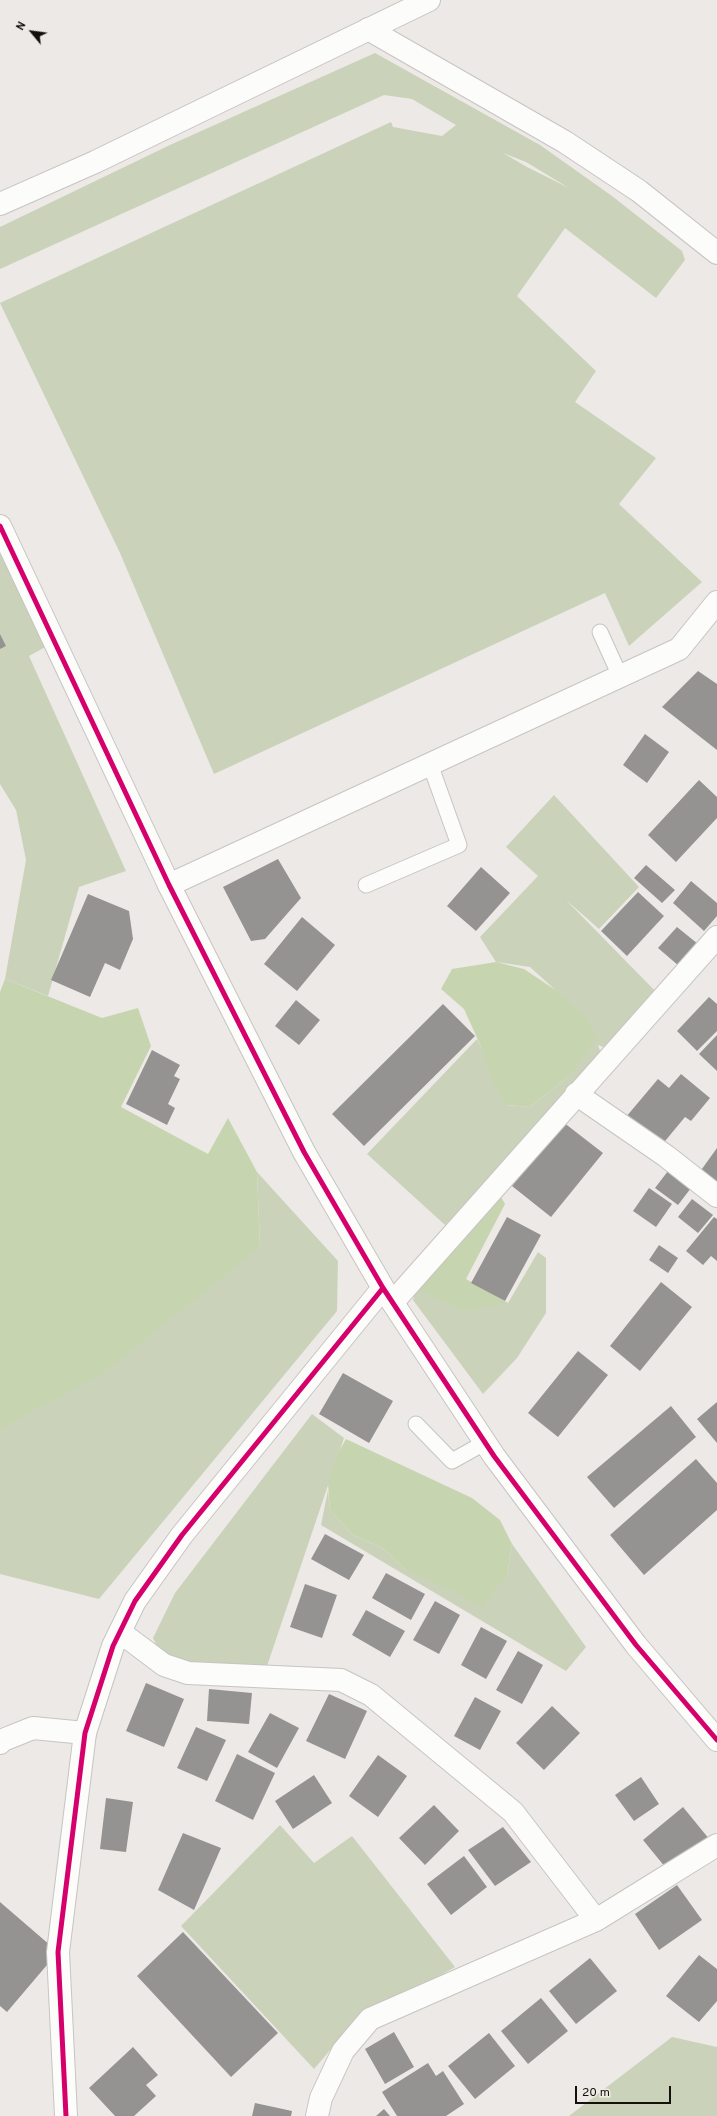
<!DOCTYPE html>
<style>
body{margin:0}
#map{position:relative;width:717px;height:2116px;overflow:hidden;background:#ede9e6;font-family:Overpass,sans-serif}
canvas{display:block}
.north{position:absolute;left:12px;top:12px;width:40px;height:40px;-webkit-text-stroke:3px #f0e9e3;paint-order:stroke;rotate:299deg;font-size:11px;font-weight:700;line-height:16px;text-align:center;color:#13100e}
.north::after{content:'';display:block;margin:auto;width:14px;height:18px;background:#13100e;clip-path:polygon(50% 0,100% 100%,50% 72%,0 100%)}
.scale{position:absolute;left:575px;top:2086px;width:96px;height:18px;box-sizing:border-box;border:2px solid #13100e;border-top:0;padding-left:5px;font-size:12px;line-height:14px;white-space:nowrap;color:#13100e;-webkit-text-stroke:3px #f0e9e3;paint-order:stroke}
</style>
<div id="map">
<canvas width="717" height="2116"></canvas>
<div class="north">N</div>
<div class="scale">20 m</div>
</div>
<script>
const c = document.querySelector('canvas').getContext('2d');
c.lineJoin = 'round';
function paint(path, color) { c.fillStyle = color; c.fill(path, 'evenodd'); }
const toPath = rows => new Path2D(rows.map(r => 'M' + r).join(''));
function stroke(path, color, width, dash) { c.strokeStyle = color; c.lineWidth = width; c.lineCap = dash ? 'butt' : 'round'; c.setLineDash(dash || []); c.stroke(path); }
paint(toPath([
 [375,53,540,145,612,196,682,251,685,260,656,298,565,228,517,296,596,371,575,402,656,458,619,504,702,582,629,646,605,593,214,774,120,553,0,303,391,122,393,127,442,136,456,125,412,99,384,95,0,269,0,227,170,145],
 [503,153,526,162,569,188,527,167],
 [0,550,47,646,29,656,126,871,79,887,48,996,5,979,26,860,16,810,0,784],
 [554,795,639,887,599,929,566,900,662,998,614,1051,598,1045,604,1062,445,1225,367,1154,477,1039,496,1076,506,1105,530,1107,568,1077,562,996,530,967,496,962,480,937,538,876,506,847],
 [257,1172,338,1261,337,1311,99,1599,0,1574,0,1420,260,1247],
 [538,1252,546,1258,546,1313,517,1358,483,1394,413,1300,416,1289,508,1303],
 [312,1414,344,1438,267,1666,177,1662,161,1655,153,1638,175,1593],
 [328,1490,330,1510,353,1535,381,1547,405,1569,507,1576,512,1544,586,1647,566,1671,321,1525],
 [280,1825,314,1863,352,1836,455,1967,349,2028,314,2069,181,1926],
 [672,2037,717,2047,717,2116,569,2116]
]), '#cad3b9');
paint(toPath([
 [496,962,524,969,557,991,586,1018,596,1039,568,1077,530,1107,506,1105,492,1081,483,1051,464,1009,441,989,452,969],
 [5,979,102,1018,138,1008,151,1046,121,1107,208,1154,228,1118,257,1172,260,1247,102,1374,0,1429,0,992],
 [495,1186,505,1204,466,1279,508,1303,464,1311,416,1289],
 [346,1439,472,1498,500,1520,512,1544,507,1576,481,1607,454,1591,405,1569,381,1547,353,1535,330,1510,328,1484,338,1453]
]), '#c6d5b0');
paint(toPath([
 [0,634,6,646,0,649],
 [698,671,717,684,717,750,662,707],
 [645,734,669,752,647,783,623,765],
 [699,780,717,797,717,818,676,862,648,835],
 [278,859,301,898,265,939,251,941,223,887],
 [646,865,675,890,662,903,634,878],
 [481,867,510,893,476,931,447,906],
 [691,881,717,903,717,916,704,931,673,903],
 [638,892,664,916,627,956,601,931],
 [88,894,129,911,133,939,120,970,105,963,90,997,51,980],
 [302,917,335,945,297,991,264,964],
 [677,927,698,944,679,966,658,948],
 [709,997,717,1004,717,1031,697,1051,677,1031],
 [296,1000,320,1020,299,1045,275,1026],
 [443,1004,475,1036,364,1146,332,1114],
 [717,1035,717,1071,699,1054],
 [152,1050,180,1065,174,1076,180,1079,168,1104,175,1108,167,1125,126,1104],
 [681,1074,710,1098,691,1121,685,1117,661,1146,626,1117,658,1079,669,1088],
 [563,1122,603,1153,551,1217,512,1186],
 [717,1148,717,1186,699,1173],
 [668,1171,691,1188,678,1205,655,1188],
 [649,1188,672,1204,656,1227,633,1211],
 [692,1199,713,1215,698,1233,678,1217],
 [507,1217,541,1235,505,1301,471,1283],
 [714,1217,717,1219,717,1261,711,1256,703,1265,686,1251],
 [659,1245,678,1258,668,1273,649,1260],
 [661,1282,692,1307,640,1371,610,1346],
 [578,1351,608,1375,558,1437,528,1413],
 [343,1373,393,1401,369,1443,319,1414],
 [717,1402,717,1443,697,1419],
 [671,1406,696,1437,614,1508,587,1477],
 [696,1459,717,1483,717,1510,644,1575,610,1535],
 [325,1534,364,1555,349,1580,311,1559],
 [386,1573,425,1594,411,1620,372,1598],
 [305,1584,337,1595,322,1638,290,1627],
 [435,1601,460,1615,439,1654,413,1640],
 [366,1610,405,1631,390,1657,352,1635],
 [481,1627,507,1641,486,1679,461,1665],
 [518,1651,543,1665,522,1704,496,1690],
 [146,1683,184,1699,164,1747,126,1731],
 [209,1689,252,1693,249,1724,207,1721],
 [329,1694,367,1711,345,1759,306,1741],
 [475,1697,501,1711,480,1750,454,1736],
 [552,1706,580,1733,544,1770,516,1743],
 [270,1713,299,1728,277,1768,248,1752],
 [196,1727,226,1740,207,1781,177,1768],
 [237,1754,275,1773,253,1820,215,1801],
 [378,1755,407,1776,378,1817,349,1796],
 [314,1775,332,1803,293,1829,275,1801],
 [641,1777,659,1804,634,1821,615,1795],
 [106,1798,133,1802,126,1852,100,1849],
 [434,1805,459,1831,425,1865,399,1838],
 [683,1807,710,1840,670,1873,643,1840],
 [503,1827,531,1862,495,1886,468,1850],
 [183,1833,221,1848,194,1910,158,1890],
 [464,1856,487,1887,451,1915,427,1884],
 [677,1885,702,1920,659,1950,635,1914],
 [0,1902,58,1952,7,2012,0,2006],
 [183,1932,278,2033,231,2077,137,1976],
 [699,1955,717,1969,717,2001,699,2022,666,1996],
 [590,1958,617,1991,576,2024,549,1991],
 [541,1998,568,2031,528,2064,501,2031],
 [394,2032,414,2067,385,2084,365,2049],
 [489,2033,515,2066,475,2099,448,2066],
 [133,2047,158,2075,146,2085,156,2096,134,2116,115,2116,89,2088],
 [428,2063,436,2076,443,2071,464,2104,446,2116,397,2116,382,2092],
 [255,2103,292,2111,291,2116,252,2116],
 [384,2109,390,2116,376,2116]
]), '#959392');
const service = toPath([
 [600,632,620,676],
 [366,885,459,845,430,764],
 [416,1424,452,1461,486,1442]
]);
const minor = toPath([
 [368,29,565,142,639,191,717,253],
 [169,885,679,649,717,602],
 [576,1094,666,1156,717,1196],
 [393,1302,717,937],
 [120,1632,164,1665,188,1673,341,1680,371,1695,513,1812,596,1920],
 [0,1743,3,1740,33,1728,85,1733],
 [317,2116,321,2098,343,2051,370,2019,596,1920,717,1845]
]);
const tertiary = toPath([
 [0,204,95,162,429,0],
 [0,526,169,885,304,1152,383,1288,494,1456,636,1645,717,1740],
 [66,2116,58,1952,85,1733,113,1646,135,1601,182,1535,383,1288]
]);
stroke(service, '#c7c4c2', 17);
stroke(minor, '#c7c4c2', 24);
stroke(tertiary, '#c7c4c2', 24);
stroke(service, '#fcfcfb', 15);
stroke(minor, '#fcfcfb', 22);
stroke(tertiary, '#fcfcfb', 22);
stroke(toPath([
 [0,526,169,885,304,1152,383,1288,494,1456,636,1645,717,1740],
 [66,2116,58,1952,85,1733,113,1646,135,1601,182,1535,383,1288]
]), '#d6006c', 5);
</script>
